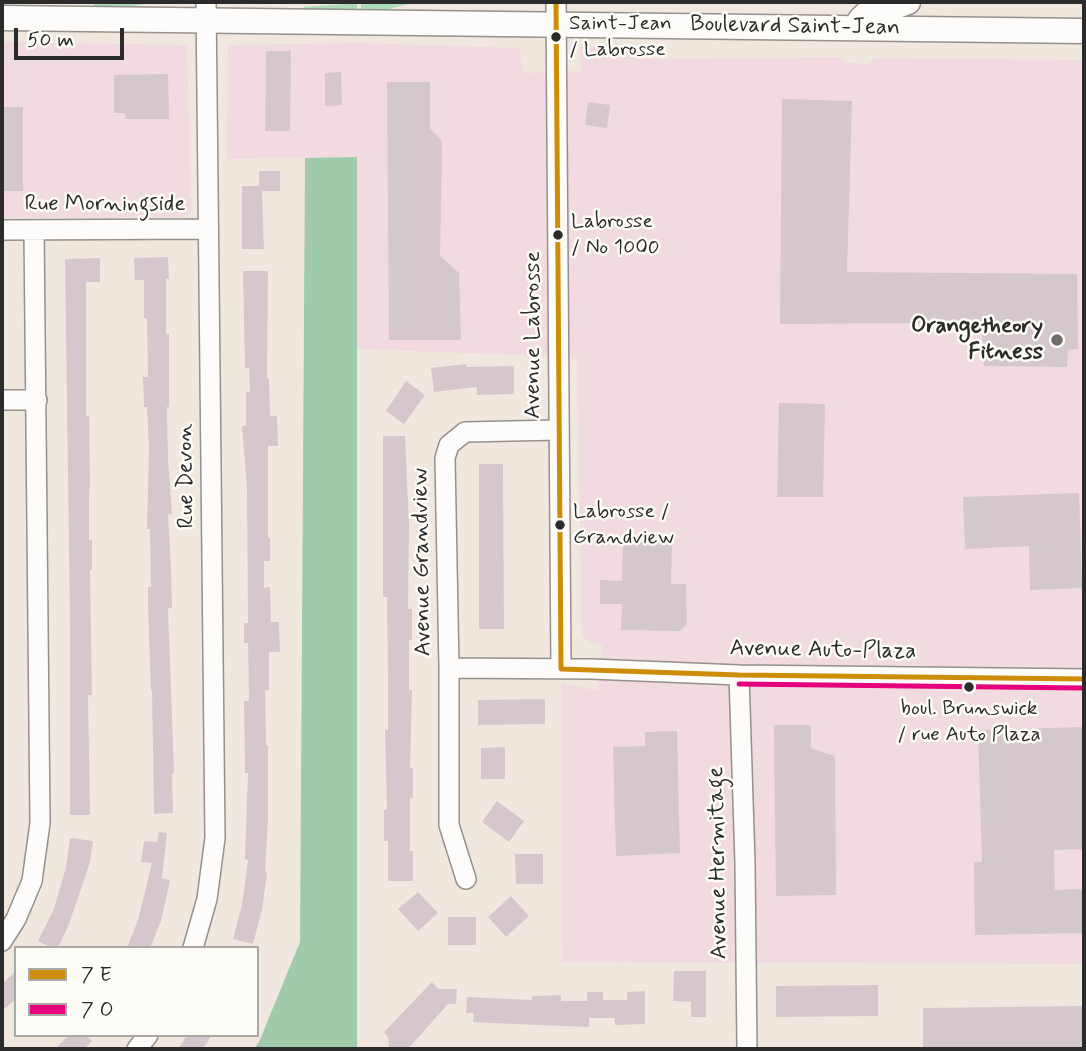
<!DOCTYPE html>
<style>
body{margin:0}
#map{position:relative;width:1086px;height:1051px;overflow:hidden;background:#f0e8de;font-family:Mynerve,sans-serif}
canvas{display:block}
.frame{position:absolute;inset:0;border:4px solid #2b2b2b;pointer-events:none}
.legend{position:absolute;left:14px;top:946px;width:245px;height:91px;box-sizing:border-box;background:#fdfcf7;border:2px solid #a9a8a5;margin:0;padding:9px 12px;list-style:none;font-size:21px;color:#2b2b2b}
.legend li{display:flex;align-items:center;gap:14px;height:35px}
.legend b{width:35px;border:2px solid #a9a8a5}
.scale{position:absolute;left:14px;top:28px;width:110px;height:32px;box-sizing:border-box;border:4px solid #2b2b2b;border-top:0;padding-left:9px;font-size:21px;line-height:24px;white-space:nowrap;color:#2b2b2b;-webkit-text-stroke:5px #fdfcf7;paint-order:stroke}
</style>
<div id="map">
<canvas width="1086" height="1051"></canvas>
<div class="frame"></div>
<ul class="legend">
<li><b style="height:9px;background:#ce8d09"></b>7 E</li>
<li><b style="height:9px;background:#e5007d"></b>7 O</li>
</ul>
<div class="scale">50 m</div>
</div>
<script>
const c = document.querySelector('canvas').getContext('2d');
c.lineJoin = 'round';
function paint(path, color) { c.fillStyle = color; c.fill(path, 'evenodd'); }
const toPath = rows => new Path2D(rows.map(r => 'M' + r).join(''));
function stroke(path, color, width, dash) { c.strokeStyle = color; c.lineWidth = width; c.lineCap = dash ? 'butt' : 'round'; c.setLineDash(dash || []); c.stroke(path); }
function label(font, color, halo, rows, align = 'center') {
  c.font = font + ' Mynerve,sans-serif'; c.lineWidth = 5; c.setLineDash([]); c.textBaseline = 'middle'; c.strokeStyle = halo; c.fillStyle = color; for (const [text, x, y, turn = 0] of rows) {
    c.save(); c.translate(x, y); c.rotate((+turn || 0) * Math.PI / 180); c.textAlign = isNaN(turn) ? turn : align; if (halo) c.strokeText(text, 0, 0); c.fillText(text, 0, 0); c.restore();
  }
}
paint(toPath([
 [2,42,187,45,191,211,185,217,2,218],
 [357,43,519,48,524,73,581,71,580,47,623,47,644,59,840,57,843,62,868,64,875,58,1084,60,1084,964,562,962,561,683,598,691,602,645,588,642,582,635,577,357,356,349,356,157,227,159,228,45]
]), '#f1dae0');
paint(toPath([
 [128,2,157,2,133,6,94,6,94,4],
 [361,2,471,2,520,3,408,4,386,10,361,10],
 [357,3,357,9,304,9,304,7]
]), '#addbb7');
paint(toPath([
 [357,157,357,1049,254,1049,259,1042,300,942,305,158]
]), '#a1caaa');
paint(toPath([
 [266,51,291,51,290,131,265,131],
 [341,72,342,105,325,106,325,73],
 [168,74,169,119,126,119,125,113,114,113,114,75],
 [387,82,430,82,430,129,442,141,440,256,459,273,461,340,389,340],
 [782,99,852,101,847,272,1077,274,1078,349,1068,350,1067,367,984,366,982,329,935,330,935,323,780,324],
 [588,102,610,105,607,128,585,125],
 [2,107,23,107,23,191,2,191],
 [259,171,280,171,280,191,262,191,264,249,242,249,242,186,259,186],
 [168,257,169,279,166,279,166,334,169,334,169,407,167,407,168,459,172,514,168,514,171,569,172,608,168,608,174,773,172,773,173,813,154,814,152,691,151,691,148,608,148,587,151,587,150,529,147,529,149,448,147,407,144,407,143,377,148,377,147,318,144,318,144,280,135,280,134,258],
 [100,258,100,282,86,282,86,416,89,416,90,489,89,489,89,540,92,540,92,570,90,570,92,695,88,695,90,815,70,815,70,620,65,259],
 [243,271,268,271,267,378,269,378,270,416,277,416,278,446,268,446,268,538,270,538,270,561,264,561,264,588,270,587,271,622,279,622,280,652,269,652,269,690,265,690,266,745,268,745,268,819,265,872,267,873,262,910,253,944,233,939,242,905,248,860,245,859,248,773,245,773,244,701,249,701,248,643,244,643,244,623,248,623,247,487,242,426,246,426,246,392,250,392,249,368,245,368],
 [466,364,467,367,514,366,514,394,477,395,477,387,434,392,431,368],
 [406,381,425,395,404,424,386,411],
 [779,403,825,404,823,497,777,497],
 [383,436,405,436,409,524,408,609,412,609,412,640,409,640,409,690,412,690,410,768,413,768,413,798,410,798,410,851,413,851,413,881,388,881,388,841,384,841,384,810,387,810,385,730,388,730,388,679,387,597,383,597],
 [479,464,503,464,504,629,479,629],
 [1079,493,1082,588,1030,590,1029,546,965,549,963,497],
 [623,538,672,539,671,584,686,584,687,624,680,631,621,630,622,604,600,604,600,580,622,581],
 [545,699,545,724,478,725,478,700],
 [774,725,811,725,811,748,835,756,836,895,776,896],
 [1084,727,1084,849,1054,850,1055,890,1084,889,1084,933,975,935,974,862,982,862,978,730],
 [677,731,680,853,616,856,613,747,645,746,645,732],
 [505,747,505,779,481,779,481,748],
 [497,801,524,821,509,842,482,822],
 [159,832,167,833,162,878,170,880,161,921,150,948,127,948,138,920,152,863,141,862,144,841,157,842],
 [70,838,93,841,90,862,69,924,58,948,52,948,38,941,54,909,66,867],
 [515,854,543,854,543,884,516,884],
 [418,892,438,913,418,931,398,909],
 [511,896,529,916,506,937,488,917],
 [448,917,476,917,476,945,448,945],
 [16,971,16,999,2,1011,2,984],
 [674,971,706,971,706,1017,691,1017,691,1002,673,1001],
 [432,982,438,989,457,989,456,1004,448,1004,408,1049,389,1049,388,1037,384,1032],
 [878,985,878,1016,776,1017,776,986],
 [645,991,645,1024,615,1025,615,1018,589,1018,589,1027,491,1023,473,1022,474,1013,466,1013,467,997,532,1000,532,996,561,995,561,1001,587,1001,587,992,603,992,603,1000,627,1000,627,992],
 [1084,1006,1084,1049,923,1049,923,1008],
 [69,1035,86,1035,92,1041,84,1049,55,1049],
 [187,1035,212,1035,203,1049,178,1049]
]), '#d4c8cd');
const minor = toPath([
 [556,2,561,669],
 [2,230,208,229],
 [2,400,37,400],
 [449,668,591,669,739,675,1084,679],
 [739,675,745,863,747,1049],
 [466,879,449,825,449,668,445,458,449,445,465,432,559,430],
 [2,941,16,919,32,881,40,823,34,230],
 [193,948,207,899,215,838,206,2],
 [137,1049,148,1035]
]);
const major = toPath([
 [2,18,1084,31],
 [859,27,860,20,866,14,886,10,908,2]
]);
stroke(minor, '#94908b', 22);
stroke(major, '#94908b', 27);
stroke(minor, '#fdfcfa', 19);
stroke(major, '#fdfcfa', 24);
stroke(toPath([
 [556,2,561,669,739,675,1084,679]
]), '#ce8d09', 5);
stroke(toPath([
 [739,684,1084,688]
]), '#e5007d', 5);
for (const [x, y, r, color] of [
 [556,37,6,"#2b2b2b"],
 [558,235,6,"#2b2b2b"],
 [1057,340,7,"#706d6a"],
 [560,525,6,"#2b2b2b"],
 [969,687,6,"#2b2b2b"]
]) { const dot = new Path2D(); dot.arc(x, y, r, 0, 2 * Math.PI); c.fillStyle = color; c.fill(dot); stroke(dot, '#fdfcf7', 2.5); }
label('21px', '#2b2b2b', '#fdfcf7', [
 ["Saint-Jean",569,25],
 ["/ Labrosse",569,51],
 ["Labrosse",571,223],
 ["/ No 1000",571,249],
 ["Labrosse /",573,513],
 ["Grandview",573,539],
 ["boul. Brunswick",969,710,"center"],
 ["/ rue Auto Plaza",969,736,"center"]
], 'left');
label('23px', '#2b2b2b', '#fdfcf7', [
 ["Boulevard Saint-Jean",795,27,1],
 ["Rue Morningside",105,205],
 ["Avenue Labrosse",534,335,-90],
 ["Rue Devon",187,476,-91],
 ["Avenue Grandview",423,562,-91],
 ["Avenue Auto-Plaza",823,651,1],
 ["Avenue Hermitage",719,863,-91]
]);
label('bold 23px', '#2b2b2b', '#fdfcf7', [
 ["Orangetheory",1043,327],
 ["Fitness",1043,353]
], 'right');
</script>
